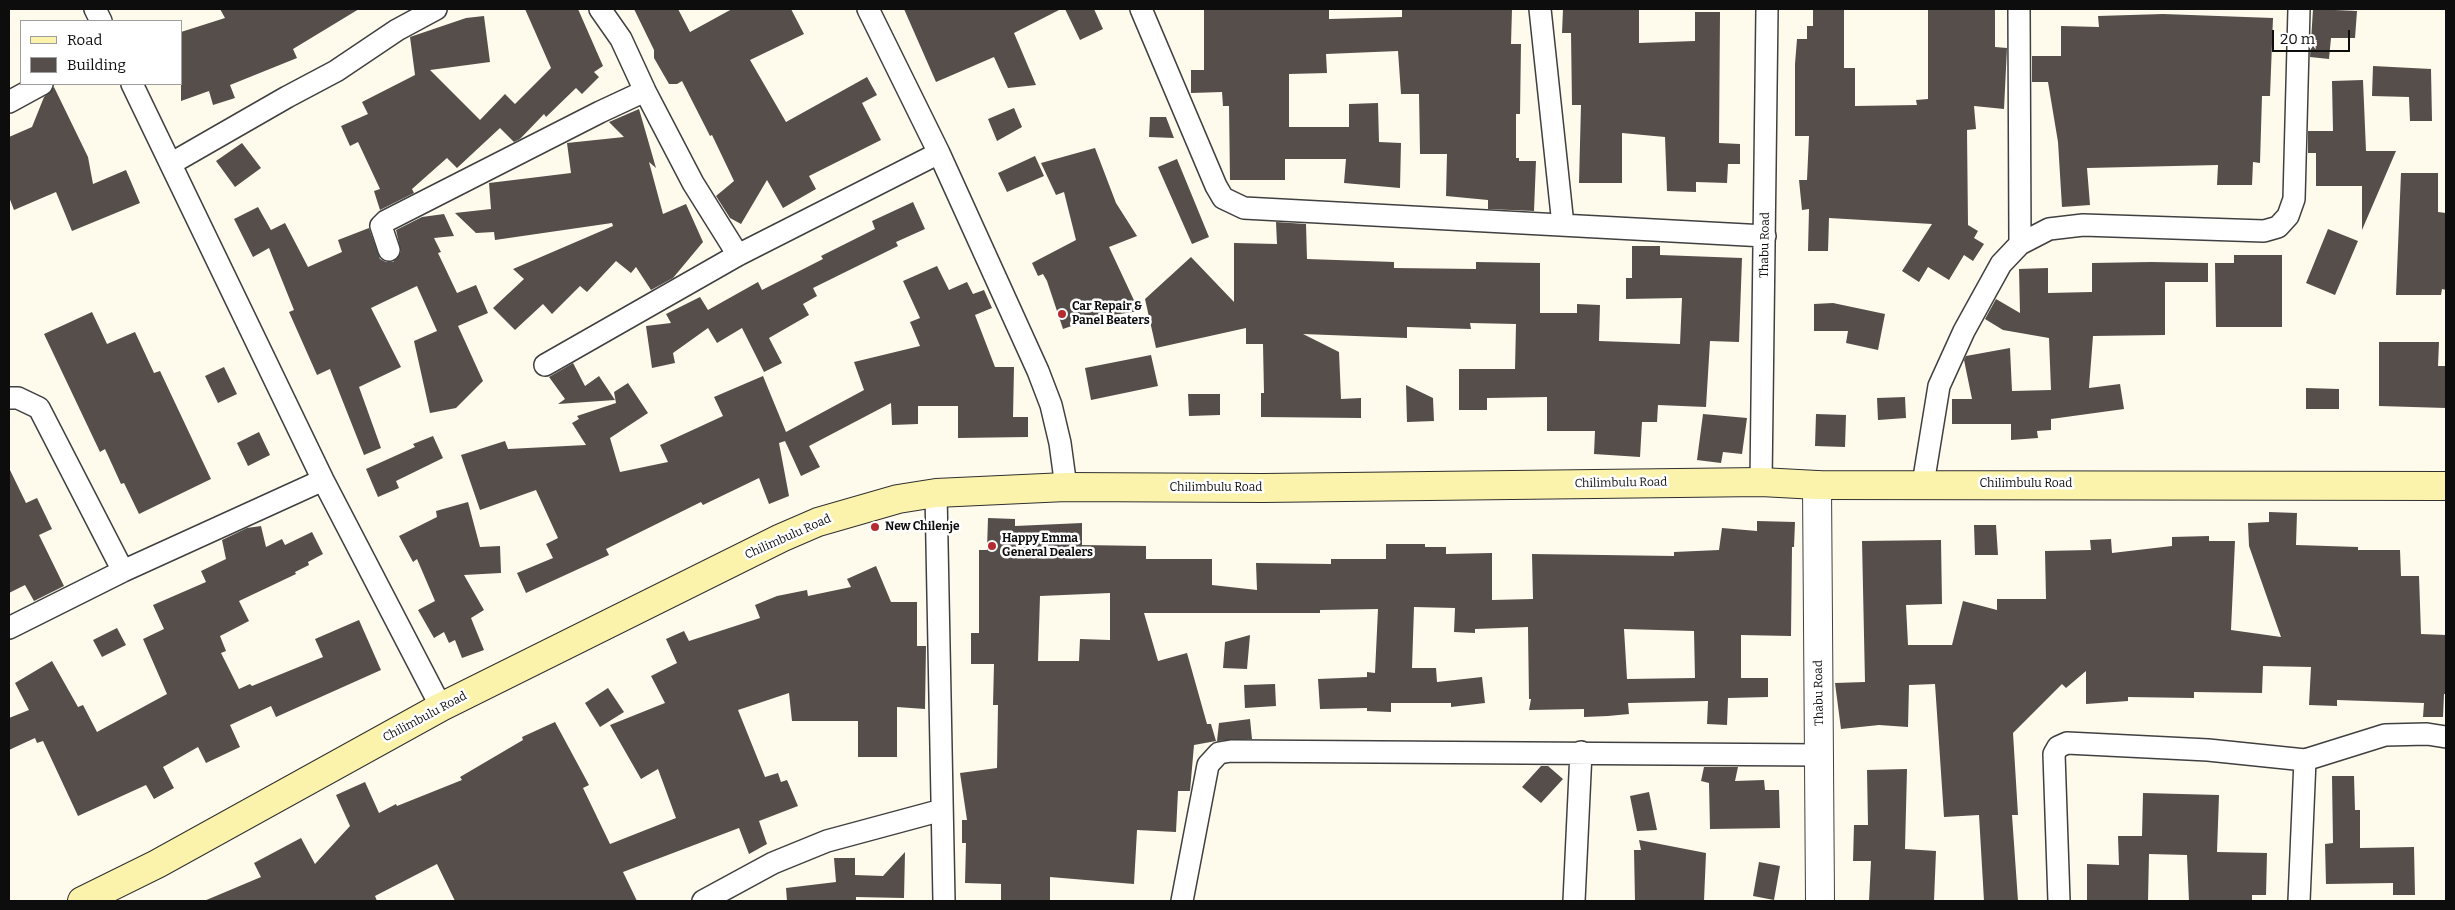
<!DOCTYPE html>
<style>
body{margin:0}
#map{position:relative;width:2455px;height:910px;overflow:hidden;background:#fefbed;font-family:Bitter,serif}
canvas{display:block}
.frame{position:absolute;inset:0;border:10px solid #0d0d0d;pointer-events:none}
.legend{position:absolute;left:20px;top:20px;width:162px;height:65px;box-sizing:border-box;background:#fff;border:1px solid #9e9e9e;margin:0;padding:6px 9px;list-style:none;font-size:15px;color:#0d0d0d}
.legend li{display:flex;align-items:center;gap:10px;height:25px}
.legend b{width:25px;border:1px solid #9e9e9e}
.scale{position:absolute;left:2272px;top:30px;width:78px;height:22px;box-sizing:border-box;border:2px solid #0d0d0d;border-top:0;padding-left:6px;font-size:15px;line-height:18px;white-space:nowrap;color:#0d0d0d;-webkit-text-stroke:4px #fff;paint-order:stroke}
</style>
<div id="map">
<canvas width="2455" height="910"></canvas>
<div class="frame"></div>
<ul class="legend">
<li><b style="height:6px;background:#fbf3ac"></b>Road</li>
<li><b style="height:14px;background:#554e4a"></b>Building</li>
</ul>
<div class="scale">20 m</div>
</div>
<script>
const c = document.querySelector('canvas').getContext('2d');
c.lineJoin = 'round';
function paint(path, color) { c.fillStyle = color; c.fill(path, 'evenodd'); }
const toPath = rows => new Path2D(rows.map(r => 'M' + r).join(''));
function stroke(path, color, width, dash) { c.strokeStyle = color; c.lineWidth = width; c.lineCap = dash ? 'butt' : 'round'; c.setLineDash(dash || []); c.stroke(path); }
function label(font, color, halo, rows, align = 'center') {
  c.font = font + ' Bitter,serif'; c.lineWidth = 5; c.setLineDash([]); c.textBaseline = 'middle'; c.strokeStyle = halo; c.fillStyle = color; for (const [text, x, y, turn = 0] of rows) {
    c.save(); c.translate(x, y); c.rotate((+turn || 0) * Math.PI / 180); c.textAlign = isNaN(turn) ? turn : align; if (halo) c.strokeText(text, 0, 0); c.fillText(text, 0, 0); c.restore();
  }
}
paint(toPath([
 [220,9,359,9,293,49,297,58,230,85,235,98,213,105,209,91,181,101,181,32,225,18],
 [525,9,578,9,603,66,594,72,599,77,582,94,576,88,546,117,544,114,520,139,514,142,500,128,457,168,447,158,412,189,414,193,380,210,374,191,380,189,358,142,350,146,341,126,368,114,362,102,415,75,410,37,466,18,484,16,490,62,430,70,480,120,505,94,515,104,551,68],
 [634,9,678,9,690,32,732,9,791,9,804,34,750,60,786,122,867,77,877,95,862,103,881,140,809,176,816,189,783,208,767,180,741,224,730,218,716,196,734,181,712,135,710,136,682,81,677,84,669,84,654,58,654,50],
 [904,9,1061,9,1014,33,1036,85,1008,88,994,57,936,82],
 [1065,9,1094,9,1103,29,1080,40],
 [1204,9,1329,9,1329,19,1402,17,1402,9,1512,9,1511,44,1521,44,1520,114,1516,114,1516,158,1519,158,1519,161,1536,161,1534,211,1488,209,1488,200,1446,196,1447,154,1420,154,1419,94,1401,94,1398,51,1326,54,1327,73,1289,74,1289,127,1349,127,1349,104,1378,103,1379,142,1401,143,1400,188,1344,183,1346,159,1285,159,1285,180,1230,180,1229,106,1223,106,1222,92,1191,93,1191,70,1204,70],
 [1563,9,1639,9,1639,43,1695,41,1695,12,1720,12,1719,143,1740,144,1740,164,1728,164,1727,183,1696,182,1696,192,1667,191,1665,137,1622,133,1622,183,1579,183,1581,105,1572,105,1571,33,1562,33],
 [1813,9,1844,9,1844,68,1855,68,1855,106,1917,105,1916,100,1928,99,1928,9,1995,9,1995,47,2007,48,2004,109,1974,106,1976,129,1967,130,1968,225,1978,231,1974,238,1984,244,1973,261,1964,255,1949,280,1928,267,1919,282,1902,271,1932,224,1829,218,1828,251,1808,251,1809,209,1802,210,1799,180,1807,180,1809,136,1795,136,1795,64,1797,39,1807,39,1807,26,1813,26],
 [2313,9,2357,11,2355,38,2331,38,2329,59,2310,57],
 [2163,14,2273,18,2270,96,2262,96,2260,163,2253,162,2252,185,2217,185,2218,165,2087,168,2090,205,2062,207,2058,142,2048,82,2032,82,2032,56,2061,56,2061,26,2099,27,2098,16],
 [2373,66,2431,69,2432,121,2410,121,2409,97,2372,96],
 [2363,80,2366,151,2396,151,2362,230,2362,186,2316,186,2316,153,2308,153,2308,131,2333,131,2332,81],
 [54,87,88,157,93,184,126,170,140,203,72,231,56,192,14,210,9,197,9,137,32,127,44,97],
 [1014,108,1022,127,997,141,988,119],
 [639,109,656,168,649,162,663,214,686,204,703,242,673,278,651,290,636,267,631,273,616,261,587,292,580,286,552,314,543,304,515,330,493,308,524,279,513,269,613,226,612,223,495,240,494,232,476,233,455,213,491,209,489,183,571,173,567,143,624,137,609,122],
 [1150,117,1166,117,1174,138,1149,137],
 [242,143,261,168,235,187,216,161],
 [1095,148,1116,203,1137,236,1109,247,1139,311,1094,318,1063,329,1047,281,1043,274,1038,276,1032,263,1076,240,1064,192,1056,195,1041,163],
 [1035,156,1044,176,1007,192,998,173],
 [1177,159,1209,237,1192,244,1158,167],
 [2401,173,2438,173,2438,212,2446,213,2446,290,2442,289,2441,295,2396,295],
 [913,202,925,229,896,242,898,246,813,288,817,296,803,304,809,315,769,338,782,363,764,372,742,328,717,343,708,328,673,353,675,363,652,368,646,326,671,323,666,314,700,297,708,310,758,282,762,290,823,259,821,256,875,229,872,221],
 [258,207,271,230,285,223,308,267,342,252,338,240,369,228,380,259,386,262,393,262,401,252,396,230,422,217,444,214,454,236,434,238,441,252,438,253,457,293,476,285,488,313,458,326,483,381,456,408,430,413,414,341,437,331,417,286,371,308,401,367,359,387,381,448,364,455,330,369,317,375,289,312,294,310,269,248,253,257,234,219],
 [1276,222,1306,224,1307,259,1394,262,1394,268,1476,269,1476,262,1540,263,1540,313,1577,313,1577,304,1600,305,1599,341,1680,344,1682,298,1626,299,1626,278,1632,278,1632,246,1660,246,1660,255,1742,258,1739,342,1710,341,1706,407,1658,405,1657,422,1642,422,1640,457,1594,454,1595,431,1547,431,1547,397,1487,398,1487,410,1459,410,1459,369,1515,369,1516,324,1470,323,1471,329,1407,327,1407,338,1303,334,1339,352,1341,399,1361,398,1361,418,1261,417,1261,393,1264,393,1263,344,1246,344,1246,328,1156,348,1145,299,1191,257,1234,302,1234,243,1277,244],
 [2328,229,2358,241,2335,295,2306,283],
 [2234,255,2282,255,2282,327,2216,327,2215,263,2234,263],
 [2151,262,2208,263,2208,282,2165,282,2165,335,2093,336,2089,388,2120,384,2124,409,2051,419,2051,430,2037,431,2038,438,2011,440,2011,424,1952,424,1952,399,1972,399,1964,360,1966,356,2010,348,2012,391,2051,390,2049,338,2003,330,1985,319,1996,299,2020,313,2019,269,2048,268,2048,293,2092,292,2092,263],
 [937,266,949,290,967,282,973,294,984,290,992,308,975,315,995,367,1014,367,1013,417,1028,417,1028,437,958,438,958,406,918,406,918,424,892,425,891,403,809,446,820,467,801,476,785,441,779,443,789,496,769,504,759,478,703,505,701,502,606,549,609,555,526,593,517,573,553,558,546,544,558,538,536,490,480,510,461,455,505,441,508,449,586,445,572,423,579,419,577,416,616,403,614,392,628,383,648,413,610,438,620,472,668,462,660,445,723,416,714,397,763,376,786,432,864,390,854,362,920,346,910,322,920,318,903,281],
 [1833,303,1885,314,1878,350,1846,343,1848,331,1814,331,1814,304],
 [92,312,107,344,135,332,154,373,160,371,211,479,139,514,124,483,121,484,105,449,100,452,44,334],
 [2379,342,2439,342,2438,366,2446,366,2446,408,2379,406],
 [1151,355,1158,386,1091,400,1085,368],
 [573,363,585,386,599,376,615,400,558,404,565,399,549,377],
 [224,367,237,394,218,403,205,376],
 [1406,385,1433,398,1434,421,1407,422],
 [2306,388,2339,389,2339,409,2306,409],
 [1188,394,1220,394,1220,415,1189,416],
 [1905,397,1906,418,1878,420,1877,398],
 [1703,414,1747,418,1742,454,1723,452,1721,463,1697,460],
 [1816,414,1846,415,1845,447,1815,446],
 [259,432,270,455,248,466,237,443],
 [433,436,443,458,396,481,399,488,378,497,366,469,415,447,413,444],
 [9,468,26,503,37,498,52,529,39,535,64,586,34,601,25,585,9,593],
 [468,502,480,547,500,546,501,573,464,575,484,610,471,618,484,650,462,658,455,640,449,643,444,632,434,638,418,610,435,601,417,559,413,562,399,536,437,517,436,511],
 [2269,512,2297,513,2296,545,2358,547,2358,550,2400,550,2401,576,2419,576,2421,634,2446,635,2446,694,2444,694,2443,717,2423,717,2424,703,2337,700,2337,706,2309,705,2311,667,2263,666,2262,693,2194,692,2194,698,2128,697,2128,701,2086,704,2086,671,2066,688,2062,684,2013,733,2018,815,2012,815,2018,901,1984,901,1979,815,1944,817,1935,684,1909,685,1908,727,1879,725,1841,729,1835,683,1865,682,1862,541,1941,540,1942,604,1906,605,1908,645,1952,645,1963,601,1997,610,1997,599,2046,599,2045,551,2091,550,2090,540,2111,539,2112,553,2172,546,2172,537,2209,536,2209,541,2235,541,2231,630,2281,637,2249,546,2248,523,2269,522],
 [988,518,1015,519,1015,526,1082,523,1082,545,1146,546,1146,559,1212,559,1212,585,1257,590,1256,563,1331,564,1331,559,1386,559,1386,544,1425,544,1425,547,1446,547,1446,554,1492,553,1492,600,1533,599,1532,554,1674,556,1674,552,1719,550,1722,528,1757,531,1757,521,1795,522,1794,547,1792,547,1791,636,1741,635,1741,678,1768,678,1768,697,1728,698,1727,725,1707,724,1708,701,1628,703,1629,714,1608,716,1584,717,1584,709,1529,710,1531,699,1529,699,1528,627,1475,629,1475,633,1454,632,1455,608,1414,607,1412,668,1436,668,1437,682,1482,677,1485,703,1451,707,1451,703,1391,703,1391,712,1367,711,1367,708,1320,709,1318,679,1367,677,1367,672,1375,673,1378,609,1320,610,1320,613,1144,613,1158,661,1187,653,1207,724,1211,724,1216,741,1194,745,1190,791,1178,791,1176,832,1137,830,1134,884,1050,877,1050,901,1001,901,1001,884,965,883,966,843,962,843,962,820,967,820,960,773,997,768,998,705,993,705,994,664,971,664,971,633,979,633,979,550,987,550],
 [1110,593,1110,640,1080,639,1079,661,1038,661,1040,596],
 [1624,629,1694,631,1695,678,1627,679],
 [1974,525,1996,525,1998,555,1975,555],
 [261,526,266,547,282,539,285,545,312,532,323,554,308,562,309,565,295,572,296,574,239,601,249,621,220,636,226,651,221,653,239,689,250,684,252,686,323,657,315,639,359,620,381,670,276,717,271,706,230,725,240,747,206,763,198,747,163,767,174,788,154,799,146,785,78,816,43,741,37,743,35,738,9,750,9,718,29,710,15,683,52,661,78,707,83,705,97,732,167,694,143,639,164,629,153,605,206,582,201,571,226,559,222,540,247,528],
 [876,566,891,602,917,602,917,646,926,646,925,709,897,707,897,757,858,757,858,721,792,721,789,693,738,710,765,777,778,773,781,782,787,780,798,806,759,821,767,844,749,854,739,828,623,872,637,901,455,901,437,864,375,896,377,901,204,901,261,877,254,863,301,838,315,864,350,826,336,795,365,782,379,813,396,804,397,806,462,780,460,777,523,740,522,737,555,722,589,785,583,788,610,844,676,818,658,769,641,779,610,725,665,703,651,676,677,663,666,639,684,631,689,641,760,618,755,605,777,596,807,590,808,596,851,587,847,579],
 [117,628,126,645,102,657,93,640],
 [1250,635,1247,669,1223,668,1225,642],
 [1275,684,1276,706,1245,708,1244,685],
 [608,688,624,712,600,727,585,703],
 [1250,719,1252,739,1217,741,1219,723],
 [1541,766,1548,766,1563,779,1541,803,1522,787],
 [1704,767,1738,767,1735,781,1764,780,1765,790,1779,790,1780,828,1710,829,1709,783,1701,781],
 [1907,769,1905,849,1936,851,1934,901,1869,901,1871,861,1853,861,1854,825,1868,825,1867,770],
 [2332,776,2354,776,2355,810,2360,810,2360,848,2414,847,2415,895,2393,895,2393,883,2326,884,2325,844,2333,843],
 [1649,792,1657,830,1637,831,1630,796],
 [2143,793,2219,795,2217,852,2267,853,2266,895,2252,895,2252,901,2189,901,2187,855,2149,854,2148,901,2087,901,2087,864,2119,865,2118,836,2142,836],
 [1639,840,1706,853,1704,901,1635,901,1634,850,1641,850],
 [905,852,904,898,856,897,856,901,787,901,786,888,836,882,834,858,855,858,855,875,883,876],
 [1759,862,1780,866,1774,900,1753,896]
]), '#554e4a');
const minor = toPath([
 [95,9,101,21],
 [600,9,621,39,645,91,693,183,738,255],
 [868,9,939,153,1038,371,1051,405,1060,443,1066,487],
 [1141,9,1216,186,1223,198,1244,208,1765,236],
 [1540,9,1563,225],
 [2019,9,2020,244],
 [132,84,323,480,441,707],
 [9,102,42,84],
 [172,163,287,97,336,71,397,30,436,9],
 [389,250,381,226,386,221,600,112,645,91],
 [545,365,738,255,939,153],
 [9,398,18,398,39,408,123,571],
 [1761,482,1767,9],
 [1923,484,1939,386,1964,331,2001,264,2020,244,2049,229,2083,225,2264,231,2278,227,2288,216,2294,199,2299,9],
 [936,493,944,901],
 [9,628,123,571,323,480],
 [703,901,773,863,827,841,942,810],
 [1182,901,1208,765,1219,753,1231,751,1819,755],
 [1574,901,1581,752],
 [2059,901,2054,754,2058,747,2067,743,2208,750,2305,760],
 [2299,901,2305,760,2385,735,2427,734,2446,737]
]);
const tertiary = toPath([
 [1817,485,1820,901]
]);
const secondary = toPath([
 [82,901,157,864,441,707,781,538,818,522,898,499,936,493,1066,487,1263,488,1761,482,1817,485,2446,486]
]);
stroke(minor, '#404040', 24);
stroke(tertiary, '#404040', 30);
stroke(secondary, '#2f2f2f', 30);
stroke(minor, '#fff', 21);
stroke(tertiary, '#fff', 28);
stroke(secondary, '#fbf3ac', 28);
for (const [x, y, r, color] of [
 [1062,314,5,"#b52c30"],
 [875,527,5,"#b52c30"],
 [992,546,5,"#b52c30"]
]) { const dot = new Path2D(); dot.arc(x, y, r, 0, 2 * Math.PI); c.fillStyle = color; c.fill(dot); stroke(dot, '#fff', 2); }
label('12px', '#0d0d0d', '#fff', [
 ["Thabu Road",1765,245,-89],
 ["Chilimbulu Road",1621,483,-1],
 ["Chilimbulu Road",2026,484],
 ["Chilimbulu Road",1216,488],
 ["Chilimbulu Road",788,537,-24],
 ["Thabu Road",1819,693,-91],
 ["Chilimbulu Road",425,717,-28]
]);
label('bold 12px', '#0d0d0d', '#fff', [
 ["Car Repair &",1072,307],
 ["Panel Beaters",1072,321],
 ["New Chilenje",885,527],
 ["Happy Emma",1002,539],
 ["General Dealers",1002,553]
], 'left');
</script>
